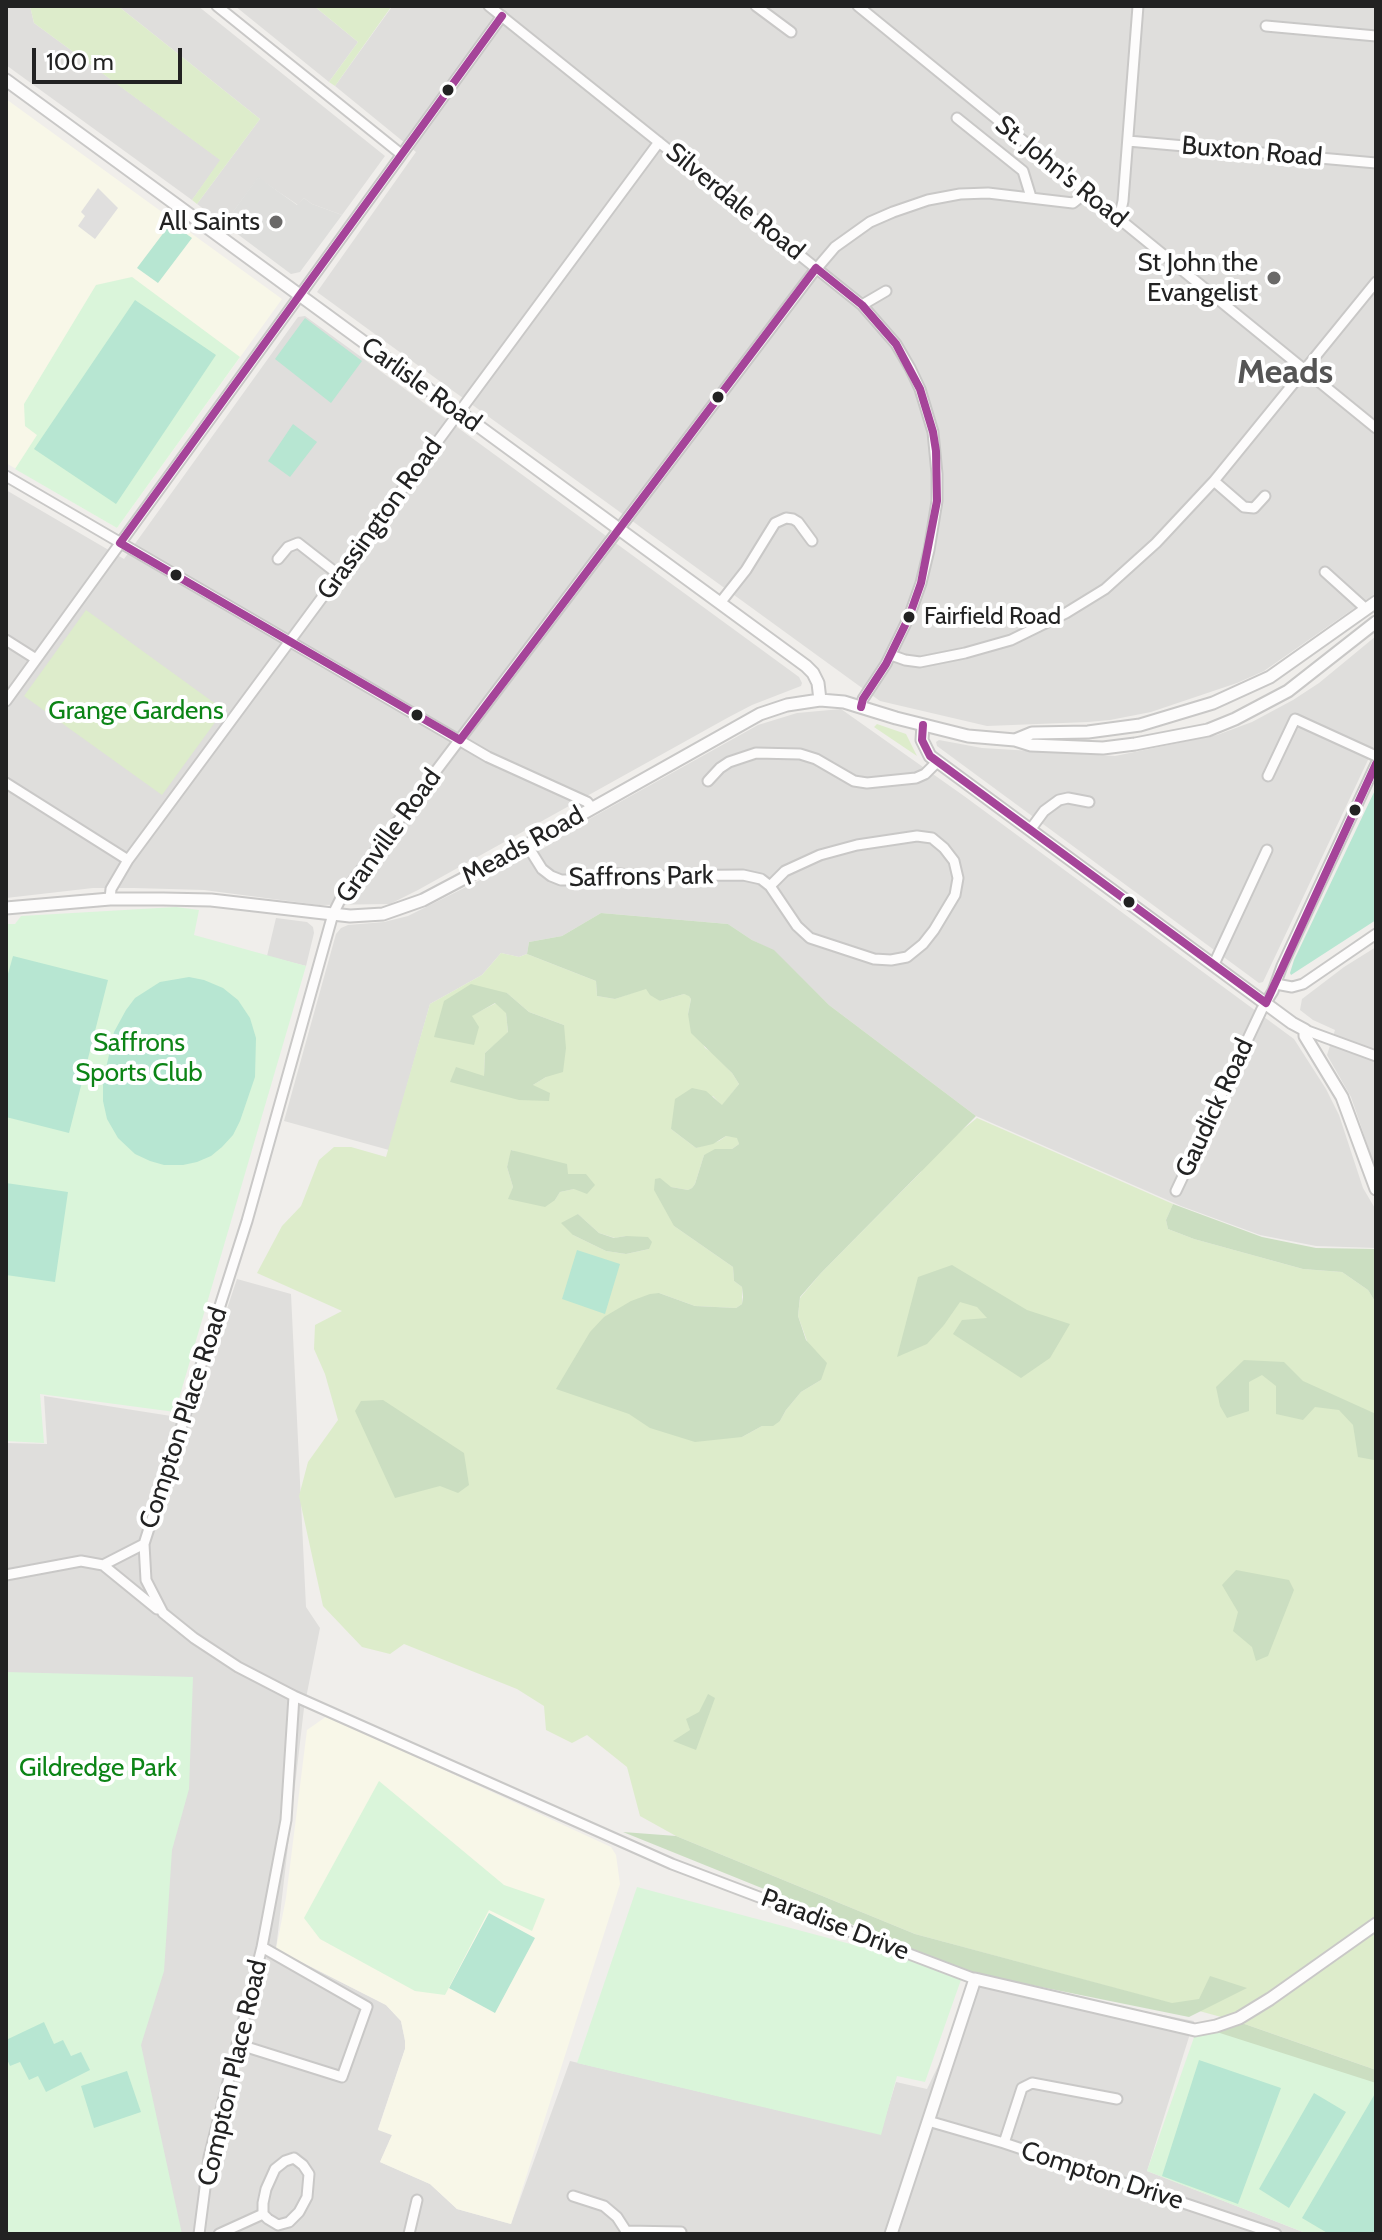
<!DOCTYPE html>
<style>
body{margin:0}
#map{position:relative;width:1382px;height:2240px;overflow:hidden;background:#f0eeeb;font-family:Cabin,sans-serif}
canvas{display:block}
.frame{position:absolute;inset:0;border:8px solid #222;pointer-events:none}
.scale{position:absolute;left:32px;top:48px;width:150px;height:36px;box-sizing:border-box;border:4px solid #222;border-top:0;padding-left:10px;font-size:24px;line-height:28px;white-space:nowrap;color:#222;-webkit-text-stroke:6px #fff;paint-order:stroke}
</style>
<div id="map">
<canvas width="1382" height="2240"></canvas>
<div class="frame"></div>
<div class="scale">100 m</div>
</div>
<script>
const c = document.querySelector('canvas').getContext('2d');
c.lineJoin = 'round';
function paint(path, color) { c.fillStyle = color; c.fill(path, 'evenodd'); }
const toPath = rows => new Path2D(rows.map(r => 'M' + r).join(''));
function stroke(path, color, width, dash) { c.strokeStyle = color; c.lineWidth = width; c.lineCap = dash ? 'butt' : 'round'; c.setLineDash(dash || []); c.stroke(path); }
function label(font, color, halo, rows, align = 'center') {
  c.font = font + ' Cabin,sans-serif'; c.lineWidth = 8; c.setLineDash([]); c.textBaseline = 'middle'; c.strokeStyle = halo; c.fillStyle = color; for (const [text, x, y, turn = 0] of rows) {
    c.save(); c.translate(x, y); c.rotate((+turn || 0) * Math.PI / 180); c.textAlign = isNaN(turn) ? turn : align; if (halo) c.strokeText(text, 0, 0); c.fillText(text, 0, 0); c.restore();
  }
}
paint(toPath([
 [6,6,30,6,34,23,221,160,192,200,6,65],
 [118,6,198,6,385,156,342,215,312,204,304,198,298,205,258,178,224,224,197,204,260,119],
 [235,6,314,6,358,42,329,82],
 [390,6,1376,6,1376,593,1264,671,1237,683,1151,712,1110,720,1088,722,987,726,880,701,317,292,416,152,335,86,391,8],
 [305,316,799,677,802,683,801,686,752,705,729,717,418,890,390,904,319,905,204,890,134,888,93,888,6,898,6,490,124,559,298,317],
 [1376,636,1376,743,1263,982,1259,983,937,746,936,742,939,740,982,748,1115,756,1217,735,1252,722,1293,700,1319,683],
 [841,709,964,796,1294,1039,1326,1089,1339,1115,1363,1188,1376,1210,1376,1248,1316,1246,1260,1235,1181,1206,976,1116,829,1005,774,951,752,940,728,924,601,913,562,936,529,942,527,954,519,957,501,953,482,975,430,1004,389,1150,284,1121,336,934,341,928,348,925,384,922,408,916,544,848,584,822,758,725,797,713],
 [276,918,307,922,313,927,314,933,306,966,267,956],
 [1376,947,1376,1170,1351,1097,1327,1055,1335,1030,1313,1020,1300,1010,1302,999,1344,967],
 [237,1279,291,1294,306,1607,320,1628,304,1708,276,1949,386,2005,401,2021,405,2041,405,2049,378,2129,392,2135,380,2162,430,2184,457,2209,511,2224,570,2061,880,2134,896,2082,927,2089,980,1979,1194,2021,1147,2171,1308,2234,6,2234,6,1443,47,1444,44,1396,190,1419]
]), '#dfdedc');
paint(toPath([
 [6,99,282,299,117,528,6,463],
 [327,1716,611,1847,616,1855,620,1884,511,2224,457,2209,430,2184,380,2162,392,2135,378,2130,405,2049,405,2040,401,2021,386,2005,276,1949,286,1898,307,1730]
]), '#f8f7e8');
paint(toPath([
 [258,177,297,205,304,198,312,204,342,215,300,272,291,274,224,224]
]), '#dededc');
paint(toPath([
 [30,6,118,6,260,119,197,204,192,200,220,160,34,23],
 [314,6,391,7,335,86,329,82,358,42],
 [86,610,224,710,162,795,24,696],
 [877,724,906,734,917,756,874,727],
 [501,953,519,957,527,954,596,981,597,996,615,999,646,988,660,1001,684,994,689,995,691,999,688,1014,705,1048,713,1053,732,1073,739,1084,722,1106,713,1096,671,1129,696,1148,719,1141,726,1136,738,1137,739,1144,732,1149,704,1155,695,1184,692,1188,688,1190,671,1187,674,1226,733,1267,734,1281,742,1287,742,1304,736,1308,695,1306,659,1293,742,1437,762,1426,780,1421,786,1410,801,1392,821,1380,798,1316,800,1298,821,1273,921,1172,924,1161,977,1118,1173,1204,1166,1220,1168,1229,1194,1239,1303,1269,1342,1272,1368,1290,1376,1303,1376,2070,1236,2021,915,1934,676,1836,640,1816,627,1767,587,1735,572,1743,546,1730,544,1706,517,1689,404,1644,390,1654,362,1647,323,1606,299,1496,308,1462,338,1420,325,1374,314,1349,315,1325,342,1311,257,1273,282,1226,301,1206,319,1160,334,1147,351,1147,386,1157,430,1004,482,975],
 [507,993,529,1012,564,1025,546,1077,533,1085,450,1082,484,1076,485,1053,508,1033,506,1012,496,1003,471,1016],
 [512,1150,568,1174,574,1189,560,1192,555,1200,509,1199,513,1187,507,1167],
 [578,1214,599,1233,615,1238,626,1236,649,1249,626,1254,606,1251,573,1235]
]), '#ddeccb');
paint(toPath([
 [601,913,728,924,752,940,774,950,829,1005,976,1116,821,1273,800,1297,798,1316,806,1340,827,1363,821,1380,801,1392,786,1410,780,1421,773,1426,762,1426,742,1437,695,1442,650,1428,629,1414,556,1389,590,1332,604,1317,631,1301,650,1294,659,1293,695,1306,736,1308,742,1304,743,1297,742,1287,734,1281,733,1267,674,1226,654,1190,655,1179,660,1178,671,1187,688,1190,692,1188,695,1184,704,1155,715,1149,732,1149,739,1144,737,1138,726,1136,713,1144,696,1148,671,1129,675,1099,692,1088,706,1091,722,1105,739,1084,732,1073,691,1033,688,1014,691,999,689,996,684,994,660,1001,650,995,646,989,615,999,597,996,596,981,527,954,529,942,562,936],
 [471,984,507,993,529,1012,564,1025,566,1048,563,1072,546,1077,533,1085,550,1093,549,1101,519,1100,450,1082,456,1067,484,1076,485,1053,508,1032,506,1013,495,1003,472,1016,479,1027,474,1045,434,1037,444,1001],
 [511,1150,567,1164,568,1174,586,1174,595,1185,587,1194,574,1189,560,1192,555,1200,545,1207,508,1199,513,1187,507,1167],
 [1173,1204,1262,1237,1316,1248,1376,1249,1376,1303,1368,1290,1342,1272,1303,1269,1194,1239,1168,1229,1166,1220],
 [578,1214,599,1233,614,1238,626,1236,648,1237,652,1242,649,1249,626,1254,606,1251,573,1235,561,1223],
 [952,1265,1027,1310,1070,1324,1050,1358,1021,1378,953,1334,962,1320,987,1318,977,1307,960,1302,944,1325,927,1344,897,1357,918,1277],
 [1244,1360,1284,1362,1303,1381,1376,1414,1374,1460,1358,1457,1353,1425,1339,1410,1315,1407,1303,1420,1276,1414,1276,1386,1262,1375,1249,1382,1249,1411,1227,1418,1220,1406,1216,1387],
 [383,1400,464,1453,469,1485,458,1493,440,1486,395,1498,355,1411,361,1401],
 [1236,1570,1289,1580,1294,1590,1268,1656,1256,1661,1252,1647,1233,1631,1238,1612,1222,1585],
 [708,1694,715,1698,696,1750,673,1741,690,1730,686,1719,699,1712],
 [623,1832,676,1836,915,1934,1172,2003,1199,1999,1210,1976,1247,1988,1189,2017,972,1973],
 [1236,2021,1376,2070,1376,2090,1196,2035]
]), '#cbdec1');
paint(toPath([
 [132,277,240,357,117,528,15,469,37,435,25,426,24,404,96,285],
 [176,907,199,910,194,935,306,966,175,1412,40,1394,44,1443,6,1441,6,924,15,924,21,916],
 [6,1672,193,1677,189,1789,172,1850,164,1971,141,2045,182,2234,6,2234],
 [379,1781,504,1885,545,1899,532,1931,489,1910,445,1995,415,1991,320,1939,304,1918],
 [637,1887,963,1974,925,2082,897,2076,881,2135,577,2063],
 [1198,2026,1376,2083,1376,2234,1308,2234,1147,2171]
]), '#daf5da');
paint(toPath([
 [171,223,192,238,158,283,137,268],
 [135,300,216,355,116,504,34,449],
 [305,318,362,361,331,403,275,359],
 [293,424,317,442,290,477,268,461],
 [1376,788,1376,920,1291,975,1290,973,1294,960],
 [13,956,108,980,69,1133,6,1117,6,981],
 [189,977,204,980,223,988,238,1000,250,1018,256,1038,255,1077,240,1121,233,1135,222,1147,211,1156,197,1162,183,1165,164,1165,150,1161,135,1154,118,1138,107,1119,103,1101,103,1082,114,1032,126,1010,135,998,160,982],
 [6,1183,68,1192,55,1282,6,1275],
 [577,1250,620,1264,605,1314,562,1299],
 [489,1913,535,1938,495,2013,449,1988],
 [44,2022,54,2044,63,2040,71,2056,81,2052,90,2070,46,2092,38,2076,29,2080,20,2062,10,2066,6,2057,6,2040],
 [1199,2060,1281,2088,1238,2204,1162,2176],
 [127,2071,141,2112,94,2128,81,2086],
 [1376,2092,1376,2234,1329,2234,1302,2218],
 [1314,2093,1346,2112,1289,2208,1259,2189]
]), '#b7e6d2');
paint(toPath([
 [98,188,118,208,95,239,78,226,85,216,81,212]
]), '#e0dfde');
const minor = toPath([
 [217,6,401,154],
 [489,6,862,305,896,344,910,368,920,389,933,432,937,474,937,501,929,550,921,583,909,617,886,664,863,699,861,707],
 [756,6,791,32],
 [858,6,1376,428],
 [1266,26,1376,36],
 [957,118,1023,171,1031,197],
 [1128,141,1376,163],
 [1116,216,1121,210,1123,201,1138,6],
 [862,305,886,291],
 [6,476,488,757,587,802,592,808],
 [1214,481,1244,507,1254,508,1265,496],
 [278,559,288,547,298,543,339,575],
 [1325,572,1366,609],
 [720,603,746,570,775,523,786,518,793,519,798,522,812,541],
 [6,640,36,659],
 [891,655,905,660,920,662,965,653,1011,640,1066,613,1105,589,1156,543,1214,481,1376,282],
 [6,701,502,16],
 [1268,776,1295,719,1376,756],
 [708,781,720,768,729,762,756,753,800,754,816,759,854,781,867,783,916,778,925,774,937,762],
 [6,783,128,860],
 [1030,830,1044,811,1059,800,1068,798,1089,802],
 [527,845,542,869,551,876,561,880,574,880,611,873,638,876,743,875,761,879,770,886,785,871,820,855,857,845,917,836,932,838,944,848,954,861,958,878,955,895,934,930,923,944,907,957,891,960,874,959,810,938,797,926,770,886],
 [110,899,111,889,128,860,659,142],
 [1214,964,1267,850],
 [1276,984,1292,987,1303,984,1376,934],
 [1305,1030,1376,1056],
 [1176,1191,1262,1009,1273,991,1282,966,1376,764],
 [103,1565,144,1544],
 [6,1575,81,1561,103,1565,157,1609],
 [294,1696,672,1864,975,1979],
 [237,2044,342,2077,367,2007,262,1947],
 [928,2121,1004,2143,1276,2234],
 [1004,2143,1022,2088,1032,2083,1117,2099],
 [294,2158,303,2165,309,2174,307,2197,299,2212,289,2222,278,2225,268,2219,263,2214,263,2203,266,2189,275,2169,285,2161,294,2158],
 [573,2196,604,2206,617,2217,626,2231],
 [199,2234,209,2157,262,1947,286,1820,294,1696,238,1667,194,1638,163,1613,146,1580,144,1544,247,1221,333,914,343,894,386,837,812,274,835,247,870,222,893,212,928,200,960,194,988,193,1073,203,1087,192],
 [219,2234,263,2214],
 [409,2234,417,2200],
 [625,2234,626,2231,681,2232]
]);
const tertiary = toPath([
 [6,80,806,666,813,673,818,683,820,700],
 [923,725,922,740,930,756,1292,1023,1305,1030,1305,1036,1342,1097,1376,1189],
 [1015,740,1032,733,1088,732,1140,725,1213,703,1270,677,1376,602],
 [6,908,110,899,163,899,211,900,350,916,383,914,423,900,527,845,760,714,787,705,820,700,844,702,896,718,968,736,1015,740,1031,745,1103,748,1135,744,1208,730,1235,719,1288,691,1376,622],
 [891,2234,975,1979,1195,2030,1216,2026,1239,2018,1270,1999,1376,1924]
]);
stroke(minor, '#c9c8c7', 13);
stroke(tertiary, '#c9c8c7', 15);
stroke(minor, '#fdfcfc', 9);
stroke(tertiary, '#fdfcfc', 11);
stroke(toPath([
 [816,268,862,305,896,344,920,389,933,432,936,451,937,501,921,583,909,617,886,664,863,699,861,707],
 [120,543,502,16],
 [120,543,460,740],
 [923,725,922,740,930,756,1266,1003],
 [460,740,816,268],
 [1266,1003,1376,764]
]), '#a54499', 8);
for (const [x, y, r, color] of [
 [448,90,7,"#222"],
 [276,222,8,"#6a6968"],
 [1274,278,8,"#6a6968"],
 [718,397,7,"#222"],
 [176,575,7,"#222"],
 [909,617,7,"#222"],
 [417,715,7,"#222"],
 [1355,810,7,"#222"],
 [1129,902,7,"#222"]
]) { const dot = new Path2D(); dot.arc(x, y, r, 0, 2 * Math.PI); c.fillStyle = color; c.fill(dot); stroke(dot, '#fff', 3); }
label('24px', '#222', '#fff', [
 ["Fairfield Road",924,617]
], 'left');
label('26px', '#222', '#fff', [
 ["Buxton Road",1252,152,5],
 ["St. John's Road",1061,172,39],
 ["Silverdale Road",735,202,39],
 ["Carlisle Road",421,385,36],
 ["Grassington Road",380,519,-54],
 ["Granville Road",389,836,-54],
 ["Meads Road",523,846,-29],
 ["Saffrons Park",641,877,-1],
 ["Gaudick Road",1215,1108,-65],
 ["Compton Place Road",184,1418,-72],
 ["Paradise Drive",835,1925,21],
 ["Compton Place Road",233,2073,-77],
 ["Compton Drive",1102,2176,18]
]);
label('26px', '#222', '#fff', [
 ["All Saints",260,222],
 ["St John the",1258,263],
 ["Evangelist",1258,293]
], 'right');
label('26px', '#0c8416', '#fff', [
 ["Grange Gardens",136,711],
 ["Saffrons",139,1043],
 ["Sports Club",139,1073],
 ["Gildredge Park",98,1768]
]);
label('bold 34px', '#555', '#fff', [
 ["Meads",1285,373]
]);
</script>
